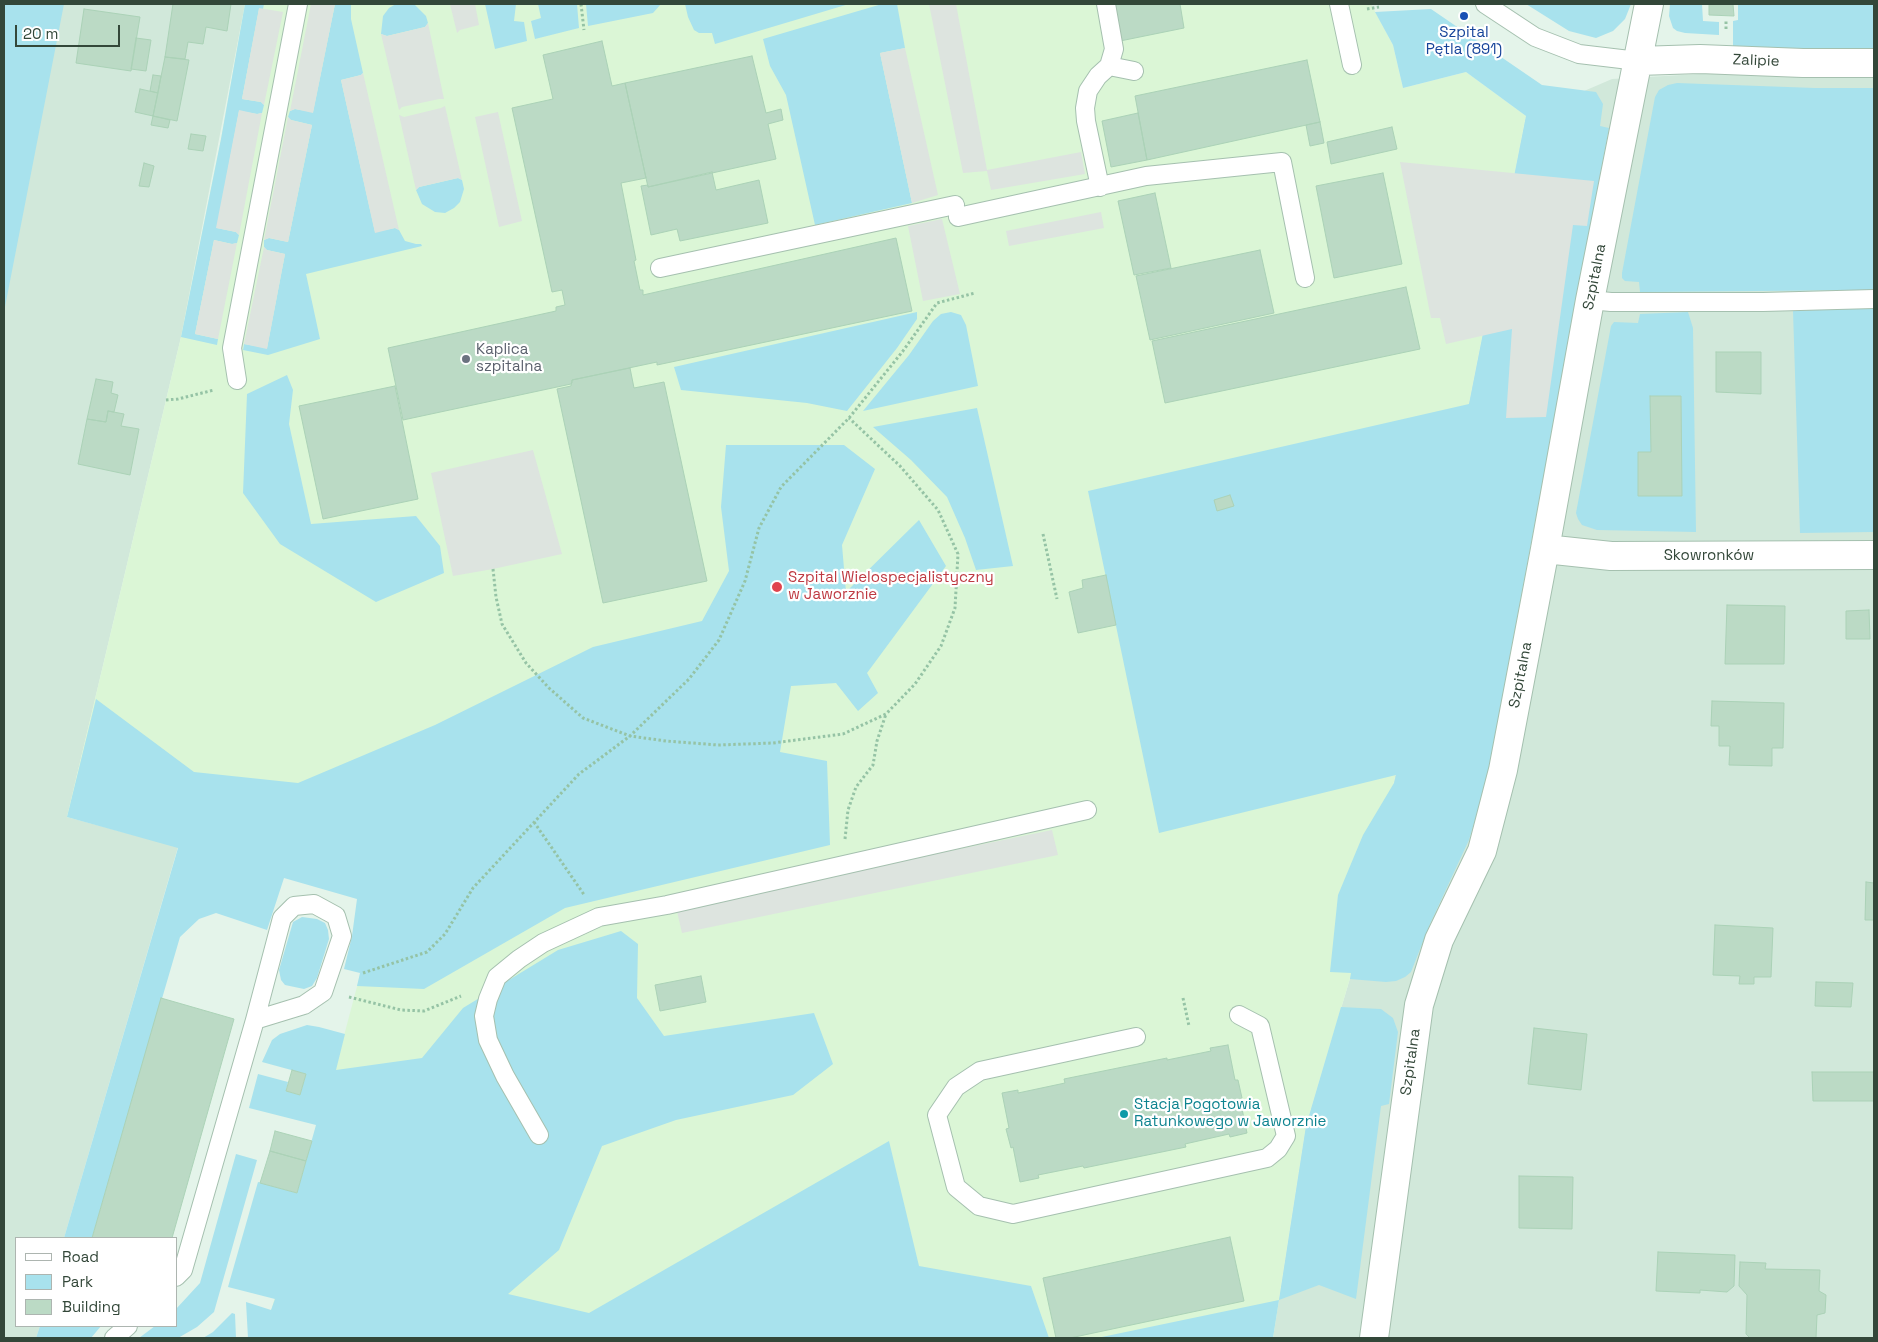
<!DOCTYPE html>
<meta charset="utf-8">
<style>
body{margin:0}
#map{position:relative;width:1878px;height:1342px;overflow:hidden;background:#e4f4ea;font-family:"Space Grotesk",sans-serif}
canvas{display:block}
.frame{position:absolute;inset:0;border:5px solid #334739;pointer-events:none}
.legend{position:absolute;left:15px;top:1237px;width:162px;height:90px;box-sizing:border-box;background:#fff;border:1px solid #adb5b0;margin:0;padding:6px 9px;list-style:none;font-size:15px;color:#334739}
.legend li{display:flex;align-items:center;gap:10px;height:25px}
.legend b{width:25px;border:1px solid #adb5b0}
.scale{position:absolute;left:15px;top:25px;width:105px;height:22px;box-sizing:border-box;border:2px solid #334739;border-top:0;padding-left:6px;font-size:15px;line-height:18px;white-space:nowrap;color:#334739;-webkit-text-stroke:4px #fff;paint-order:stroke}
</style>
<div id="map">
<canvas width="1878" height="1342"></canvas>
<div class="frame"></div>
<ul class="legend">
<li><b style="height:6px;background:#fff"></b>Road</li>
<li><b style="height:14px;background:#a8e2ed"></b>Park</li>
<li><b style="height:14px;background:#bbdac5"></b>Building</li>
</ul>
<div class="scale">20 m</div>
</div>
<script>
const c = document.querySelector('canvas').getContext('2d');
c.lineJoin = 'round';
function paint(path, color) { c.fillStyle = color; c.fill(path, 'evenodd'); }
const toPath = rows => new Path2D(rows.map(r => 'M' + r).join(''));
function stroke(path, color, width, dash) { c.strokeStyle = color; c.lineWidth = width; c.lineCap = dash ? 'butt' : 'round'; c.setLineDash(dash || []); c.stroke(path); }
function label(font, color, halo, rows, align = 'center') {
  c.font = font + ' "Space Grotesk",sans-serif'; c.lineWidth = 4.5; c.setLineDash([]); c.textBaseline = 'middle'; c.strokeStyle = halo; c.fillStyle = color; for (const [text, x, y, turn = 0] of rows) {
    c.save(); c.translate(x, y); c.rotate((+turn || 0) * Math.PI / 180); c.textAlign = isNaN(turn) ? turn : align; if (halo) c.strokeText(text, 0, 0); c.fillText(text, 0, 0); c.restore();
  }
}
paint(toPath([
 [4,4,245,4,181,337,67,817,178,847,64,1238,16,1238,16,1326,40,1326,36,1338,4,1338],
 [1874,38,1874,1338,1273,1338,1306,1126,1365,928,1526,116,1612,79,1734,72]
]), '#d1e8da');
paint(toPath([
 [245,4,1371,4,1393,45,1403,88,1466,72,1526,116,1365,928,1306,1126,1273,1338,264,1338,382,892,67,817,181,337,221,139]
]), '#dbf6d6');
paint(toPath([
 [4,4,64,4,4,312],
 [245,4,264,4,263,9,259,9,242,99,261,102,264,105,262,113,257,114,239,111,217,228,236,232,239,235,237,243,232,244,214,240,195,334,218,339,217,345,181,337,221,139],
 [335,4,351,4,351,19,363,73,361,75,341,80,375,232,395,228,399,230,405,241,416,244,421,244,422,246,306,274,320,339,268,355,243,350,244,344,267,348,285,254,267,250,264,247,264,240,269,238,288,242,312,125,291,120,288,117,290,111,295,109,313,112],
 [396,4,415,5,426,16,428,23,425,27,387,36,381,34,383,16,389,8],
 [485,4,516,4,514,21,524,22,527,41,495,49],
 [538,4,577,4,579,28,535,39,531,21,541,18],
 [586,4,661,4,653,13,588,26],
 [685,4,849,4,715,44,712,33,699,33,694,30,688,17],
 [882,4,897,4,905,48,880,53,912,203,815,225,786,95,770,66,763,39],
 [1526,4,1631,4,1625,19,1613,31,1596,38,1569,31],
 [1670,4,1702,4,1703,21,1719,22,1719,35,1685,33,1677,31,1673,28,1669,16],
 [1738,4,1874,4,1874,50,1803,50,1733,47,1733,21,1738,20],
 [1431,9,1542,85,1596,92,1603,104,1600,126,1609,128,1504,687,1492,763,1469,840,1430,924,1411,972,1405,977,1396,981,1386,982,1350,979,1351,973,1330,972,1338,895,1363,835,1394,783,1396,775,1159,833,1088,491,1469,404,1526,116,1466,72,1403,88,1393,45,1375,12],
 [1677,83,1815,88,1874,88,1874,290,1640,292,1639,282,1625,281,1622,278,1622,273,1655,97,1659,90,1668,85],
 [458,178,462,180,464,189,460,202,454,208,445,213,435,212,422,204,416,190,419,187],
 [1874,307,1874,532,1800,533,1793,311],
 [917,312,917,319,897,348,847,411,807,403,681,390,674,367],
 [951,312,961,315,966,325,978,386,863,411,909,355,933,321,941,314],
 [1688,312,1693,328,1696,532,1597,530,1582,525,1578,519,1576,513,1611,326,1614,322,1638,323,1640,314],
 [287,375,293,390,289,424,311,524,416,516,440,546,444,573,376,602,280,544,243,493,247,394],
 [977,408,1013,566,976,570,965,538,947,497,911,460,873,427],
 [726,445,844,445,875,469,842,545,846,592,919,520,946,566,867,673,878,693,858,711,836,683,791,686,780,752,827,761,830,845,565,908,424,989,357,986,360,973,344,969,352,936,357,899,284,878,267,930,216,913,199,919,180,937,92,1238,64,1238,178,848,67,817,96,699,194,772,298,783,435,725,593,647,702,621,729,571,721,507],
 [302,917,317,919,325,923,328,930,329,939,317,978,312,986,304,989,285,985,281,980,279,970,293,922],
 [621,931,638,944,637,998,664,1036,814,1013,833,1064,793,1095,676,1120,602,1146,559,1250,508,1294,589,1313,889,1141,919,1266,1031,1286,1049,1338,248,1338,246,1302,271,1310,275,1299,228,1287,258,1182,297,1193,316,1125,249,1108,258,1074,288,1082,286,1091,300,1095,306,1074,262,1062,272,1040,280,1034,307,1025,319,1027,345,1034,336,1070,422,1058,463,1008,558,950],
 [1341,1007,1381,1009,1393,1018,1398,1032,1389,1104,1381,1106,1356,1299,1319,1285,1279,1300,1273,1338,1097,1338,1279,1300,1306,1126],
 [236,1154,257,1160,214,1312,197,1327,178,1338,139,1338,155,1326,176,1326,176,1309,200,1283],
 [232,1313,235,1314,236,1338,203,1338,213,1332],
 [40,1326,101,1326,91,1338,36,1338]
]), '#a8e2ed');
paint(toPath([
 [311,4,335,4,313,113,295,109,290,111],
 [450,4,475,4,479,25,460,30,457,33],
 [929,4,956,4,987,170,1081,152,1085,174,991,190,987,171,963,173],
 [259,8,283,12,264,105,261,102,242,99],
 [428,23,444,99,439,99,402,107,399,110,381,34,387,36,425,27],
 [905,48,938,195,912,203,880,53],
 [363,73,399,230,395,228,375,233,341,80,361,75],
 [445,106,462,180,458,178,419,187,416,190,399,115,404,117,441,108],
 [239,110,257,114,262,113,239,235,236,232,216,228],
 [498,112,522,221,499,227,475,117],
 [288,117,291,120,312,125,288,242,269,238,264,240],
 [1400,162,1594,181,1587,226,1573,225,1546,417,1506,418,1512,329,1446,344,1440,318,1431,318],
 [1101,212,1104,228,1009,246,1006,231],
 [942,219,960,294,923,301,908,226],
 [214,240,232,244,237,243,218,339,195,334],
 [264,247,267,250,285,254,267,349,244,344],
 [533,450,562,554,493,569,453,576,431,473],
 [1052,830,1058,855,682,933,676,907]
]), '#dde4df');
const building = toPath([
 [173,4,231,4,227,31,206,27,203,44,188,42,185,59,165,57,173,4],
 [1113,4,1180,4,1184,28,1120,41,1113,4],
 [1709,4,1733,4,1734,16,1709,15,1709,4],
 [84,9,140,17,131,71,76,63,84,9],
 [136,38,151,40,146,71,131,69,136,38],
 [602,41,612,86,625,83,646,178,621,183,636,260,634,261,640,290,643,290,643,295,896,238,912,311,657,365,657,362,572,380,572,383,571,384,403,420,388,348,556,311,556,307,565,305,562,290,552,292,512,108,553,99,543,55,602,41],
 [752,56,766,113,781,109,783,120,768,124,776,159,648,187,625,83,752,56],
 [165,57,189,60,177,121,153,116,165,57],
 [1307,60,1320,122,1147,160,1135,96,1307,60],
 [153,75,161,76,158,93,150,91,153,75],
 [140,89,158,93,153,116,135,112,140,89],
 [1138,113,1147,160,1111,167,1102,121,1138,113],
 [153,116,170,120,168,128,151,125,153,116],
 [1320,122,1324,143,1310,146,1306,125,1320,122],
 [1392,127,1397,149,1331,164,1327,142,1392,127],
 [191,134,206,136,203,151,188,149,191,134],
 [144,163,154,166,149,187,139,186,144,163],
 [712,172,716,190,759,180,768,223,680,241,677,229,651,235,641,186,648,185,648,187,712,172],
 [1383,173,1402,264,1334,278,1316,186,1383,173],
 [1155,193,1171,268,1134,275,1118,201,1155,193],
 [1260,250,1274,313,1150,340,1136,276,1260,250],
 [1406,287,1420,349,1165,403,1152,341,1406,287],
 [1716,352,1761,352,1761,394,1716,392,1716,352],
 [630,368,634,388,664,382,707,581,603,603,557,389,571,386,572,380,630,368],
 [96,379,113,382,111,393,118,395,114,412,108,411,106,422,87,419,96,379],
 [395,386,418,499,323,519,299,406,395,386],
 [1650,396,1681,396,1682,496,1638,496,1638,452,1651,452,1650,396],
 [108,411,124,414,121,426,139,429,130,475,78,464,87,419,106,422,108,411],
 [1230,495,1234,506,1217,511,1214,500,1230,495],
 [1106,575,1116,625,1078,633,1069,592,1083,588,1082,580,1106,575],
 [1727,605,1785,606,1784,664,1725,664,1727,605],
 [1869,610,1870,639,1846,639,1846,611,1869,610],
 [1712,701,1784,703,1783,748,1772,748,1772,766,1729,765,1730,746,1719,746,1719,726,1711,726,1712,701],
 [1866,882,1874,883,1874,920,1865,920,1866,882],
 [1715,925,1773,928,1771,977,1754,977,1754,984,1739,984,1740,976,1713,975,1715,925],
 [701,976,706,1002,660,1011,655,985,701,976],
 [1816,982,1853,983,1851,1007,1815,1006,1816,982],
 [161,998,234,1019,172,1238,92,1238,161,998],
 [1534,1028,1587,1034,1581,1090,1528,1084,1534,1028],
 [1228,1045,1235,1080,1238,1080,1242,1098,1240,1099,1247,1133,1230,1137,1229,1134,1185,1144,1186,1147,1084,1168,1083,1166,1038,1175,1039,1178,1020,1182,1013,1147,1011,1148,1006,1129,1009,1128,1002,1093,1018,1090,1018,1093,1065,1083,1064,1079,1167,1058,1167,1060,1211,1051,1210,1048,1228,1045],
 [292,1070,306,1074,300,1095,286,1091,292,1070],
 [1812,1072,1874,1072,1874,1101,1813,1101,1812,1072],
 [275,1131,312,1141,306,1161,270,1151,275,1131],
 [270,1151,306,1161,297,1193,260,1183,270,1151],
 [1519,1176,1573,1177,1572,1229,1519,1228,1519,1176],
 [1230,1237,1244,1301,1070,1338,1056,1338,1043,1278,1230,1237],
 [1658,1252,1735,1255,1734,1286,1727,1292,1700,1290,1700,1293,1656,1291,1658,1252],
 [1740,1262,1766,1263,1765,1269,1820,1270,1819,1291,1826,1295,1825,1313,1817,1315,1816,1338,1750,1338,1746,1334,1747,1295,1739,1286,1740,1262]
]);
paint(building, '#bbdac5');
stroke(building, '#abd2b7', 1);
const lane = toPath([
 [1106,4,1114,49,1109,66],
 [1339,4,1352,65],
 [1485,4,1535,37,1579,54,1638,61],
 [1100,187,1086,121,1085,108,1088,91,1098,76,1109,66,1134,71],
 [958,217,1146,176,1282,162,1305,278],
 [660,268,955,205],
 [1590,300,1611,302,1763,302,1874,299],
 [237,380,232,348,298,4],
 [1136,1037,980,1071,956,1087,937,1115,956,1187,979,1206,1013,1214,1267,1158,1278,1149,1286,1136,1260,1026,1239,1015],
 [539,1135,505,1076,488,1040,484,1016,488,999,497,977,519,959,543,943,599,917,667,905,1087,810],
 [176,1277,183,1270,255,1020,282,918,294,906,314,904,336,916,342,936,323,992,304,1005,255,1020],
 [114,1338,128,1326]
]);
const street = toPath([
 [1638,61,1700,59,1803,63,1874,63],
 [1545,549,1611,556,1874,555],
 [1374,1338,1419,1005,1439,940,1482,851,1503,770,1545,549,1590,300,1649,4]
]);
stroke(lane, '#a5c0af', 20);
stroke(street, '#a5c0af', 30);
stroke(toPath([
 [581,4,584,30],
 [1367,9,1379,7],
 [1726,29,1726,21],
 [166,400,178,399,214,390],
 [1043,534,1057,599],
 [493,569,496,597,502,624,526,663,549,688,583,718,630,736,666,741,718,745,773,743,843,734,886,714,915,684,941,646,955,608,958,554,938,510,900,466,849,418],
 [534,822,585,896],
 [845,839,848,810,856,787,873,765,877,741,886,714],
 [363,973,427,952,445,934,473,888,579,774,630,736,689,679,719,640,745,581,759,528,781,487,849,418,903,351,937,303,975,293],
 [349,997,401,1010,424,1011,461,996],
 [1183,998,1189,1026]
]), '#95c3a5', 3, [2.5, 2.5]);
stroke(lane, '#fff', 18);
stroke(street, '#fff', 28);
for (const [x, y, r, color] of [
 [1464,16,5,"#1a4fb4"],
 [466,359,5,"#6b7280"],
 [777,587,6,"#e0444e"],
 [1124,1114,5,"#0f9aa8"]
]) { const dot = new Path2D(); dot.arc(x, y, r, 0, 2 * Math.PI); c.fillStyle = color; c.fill(dot); stroke(dot, '#fff', 2); }
label('15px', '#164399', '#fff', [
 ["Szpital",1464,33],
 ["Pętla (891)",1464,50]
]);
label('15px', '#334739', '#fff', [
 ["Zalipie",1756,61,2],
 ["Szpitalna",1595,277,-79],
 ["Skowronków",1709,556],
 ["Szpitalna",1521,675,-79],
 ["Szpitalna",1411,1062,-82]
]);
label('15px', '#5b616d', '#fff', [
 ["Kaplica",476,350],
 ["szpitalna",476,367]
], 'left');
label('15px', '#be3a42', '#fff', [
 ["Szpital Wielospecjalistyczny",788,578],
 ["w Jaworznie",788,595]
], 'left');
label('15px', '#0d838f', '#fff', [
 ["Stacja Pogotowia",1134,1105],
 ["Ratunkowego w Jaworznie",1134,1122]
], 'left');
</script>
